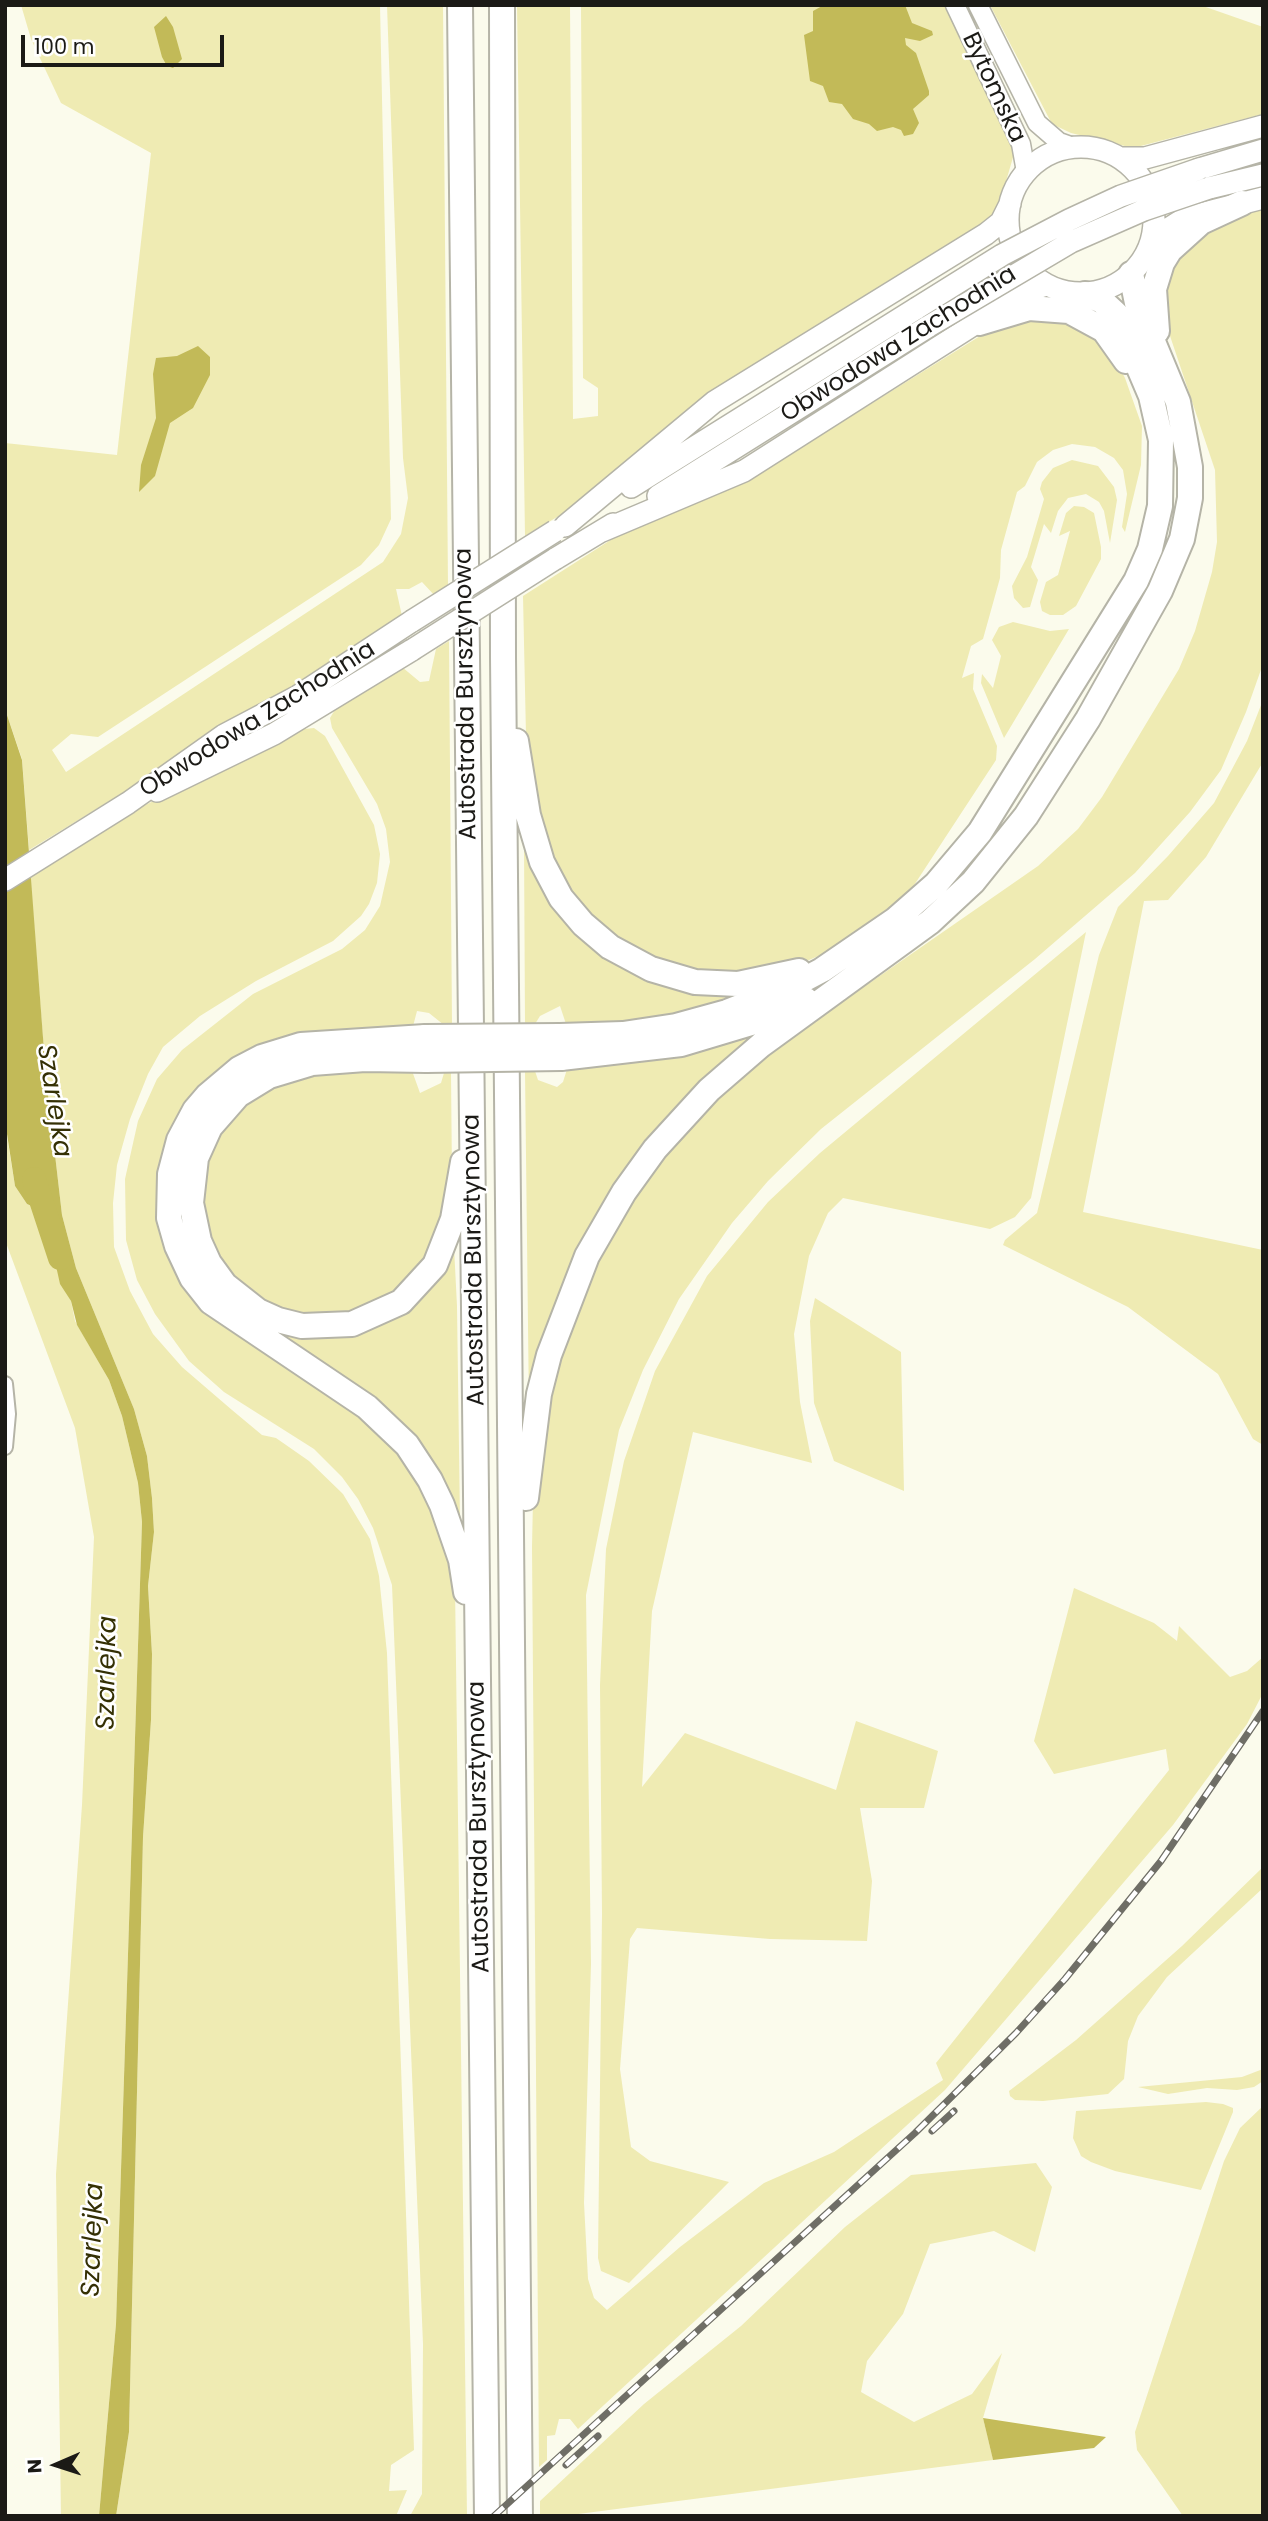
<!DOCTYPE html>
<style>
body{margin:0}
#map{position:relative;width:1268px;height:2521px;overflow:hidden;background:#fbfbec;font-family:Poppins,sans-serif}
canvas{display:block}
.frame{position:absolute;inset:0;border:7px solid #1b1a16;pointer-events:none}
.north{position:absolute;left:21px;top:2430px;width:70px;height:70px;-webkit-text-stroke:5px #fff;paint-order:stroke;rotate:267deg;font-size:19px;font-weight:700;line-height:28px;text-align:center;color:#1b1a16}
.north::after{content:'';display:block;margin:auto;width:24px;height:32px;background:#1b1a16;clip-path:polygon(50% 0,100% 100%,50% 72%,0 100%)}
.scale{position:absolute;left:21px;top:35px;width:203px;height:32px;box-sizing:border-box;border:4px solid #1b1a16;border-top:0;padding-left:9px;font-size:21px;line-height:24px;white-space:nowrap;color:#1b1a16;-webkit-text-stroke:5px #fff;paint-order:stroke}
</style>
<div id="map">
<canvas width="1268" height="2521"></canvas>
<div class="frame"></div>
<div class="north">N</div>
<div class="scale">100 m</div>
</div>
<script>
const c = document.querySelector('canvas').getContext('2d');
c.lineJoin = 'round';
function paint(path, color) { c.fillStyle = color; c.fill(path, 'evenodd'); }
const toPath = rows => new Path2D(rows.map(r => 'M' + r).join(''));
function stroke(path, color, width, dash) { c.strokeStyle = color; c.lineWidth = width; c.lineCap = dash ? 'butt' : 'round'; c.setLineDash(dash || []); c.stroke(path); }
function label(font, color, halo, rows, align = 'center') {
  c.font = font + ' Poppins,sans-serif'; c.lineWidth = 5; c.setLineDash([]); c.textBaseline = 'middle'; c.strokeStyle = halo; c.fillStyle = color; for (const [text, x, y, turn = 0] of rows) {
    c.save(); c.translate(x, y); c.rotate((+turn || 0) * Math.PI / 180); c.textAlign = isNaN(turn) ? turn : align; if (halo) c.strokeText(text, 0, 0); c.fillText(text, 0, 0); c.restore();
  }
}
paint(toPath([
 [21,5,380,5,391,519,379,545,361,565,98,737,71,734,52,750,66,772,383,562,401,534,408,498,403,458,387,5,443,5,448,586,435,596,422,582,409,589,396,589,402,616,190,752,29,850,22,759,5,709,5,443,117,455,151,153,61,103,31,39],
 [517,5,570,5,573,419,598,416,598,388,583,378,581,5,948,5,1005,126,1014,154,1002,195,989,221,579,504,525,536],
 [990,5,1200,5,1263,27,1263,114,1133,148,1071,133,1052,124],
 [1263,209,1263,664,1246,712,1221,770,1190,812,1135,873,1035,959,821,1129,768,1181,732,1223,679,1299,643,1370,619,1430,586,1595,591,1964,584,2203,588,2279,594,2298,607,2310,680,2247,764,2183,834,2152,943,2080,936,2063,1169,1770,1166,1749,1054,1774,1034,1741,1074,1588,1154,1623,1177,1641,1179,1626,1230,1677,1247,1671,1263,1657,1263,1693,1247,1724,1173,1825,945,2090,578,2429,570,2419,559,2419,555,2435,547,2436,547,2460,539,2467,532,1547,533,1499,550,1384,604,1240,690,1120,797,1028,871,982,1038,866,1078,829,1102,797,1179,669,1195,631,1212,572,1217,542,1215,470,1164,318,1162,289,1180,247,1229,218],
 [1032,315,1063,319,1107,344,1125,378,1142,426,1141,465,1125,532,1122,527,1127,494,1123,470,1114,458,1095,447,1072,444,1053,450,1037,462,1025,486,1017,492,1001,550,1000,578,983,639,971,646,962,678,974,673,973,689,997,746,996,760,905,899,830,951,795,966,720,977,641,957,578,907,544,845,526,736,523,596,645,518,733,485,779,461,1001,323],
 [1072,460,1098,466,1114,487,1117,500,1110,543,1104,511,1099,502,1086,494,1068,498,1058,511,1051,533,1044,524,1031,567,1038,580,1030,607,1023,608,1014,598,1012,586,1027,557,1044,499,1040,489,1042,482,1053,468],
 [1074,506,1084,507,1094,513,1101,547,1101,559,1076,606,1063,615,1050,615,1042,611,1040,602,1046,582,1058,575,1070,531,1059,536,1066,513],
 [1013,622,1050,631,1069,629,1004,738,981,683,982,674,993,688,1001,656,992,640,999,627],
 [449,641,452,1025,444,1025,429,1013,417,1011,412,1030,287,1041,162,1207,316,1380,395,1443,441,1523,455,1585,467,2516,410,2516,422,2494,423,2344,392,1585,373,1528,358,1499,342,1477,314,1449,224,1392,189,1361,155,1314,137,1280,126,1240,125,1179,138,1121,157,1079,182,1050,253,994,342,949,365,930,380,906,390,862,386,829,377,804,332,728,330,718,336,708,402,667,420,682,429,681,436,649],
 [1263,700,1263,762,1206,857,1168,900,1144,901,1083,1212,1263,1250,1263,1445,1253,1439,1218,1374,1128,1307,1003,1245,1005,1240,1037,1213,1099,955,1118,907,1168,856,1214,803,1247,741],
 [314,728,325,736,374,825,380,854,377,883,369,904,361,916,333,941,256,981,200,1016,163,1047,148,1074,130,1119,117,1165,113,1203,114,1247,130,1291,153,1334,182,1367,232,1410,262,1435,276,1438,309,1461,343,1494,370,1539,379,1576,387,1653,414,2450,391,2465,389,2491,407,2490,396,2516,116,2516,129,2432,143,1837,151,1720,152,1654,148,1586,154,1532,152,1498,147,1456,134,1409,76,1268,62,1215,46,1077,30,875,118,818,304,729],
 [524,844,528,845,616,961,778,985,699,1013,568,1030,560,1006,540,1016,535,1024,525,1024],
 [1086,932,1031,1198,1015,1217,990,1229,843,1198,828,1213,809,1256,794,1334,800,1402,812,1463,693,1432,652,1611,642,1787,685,1733,836,1790,856,1721,938,1751,924,1808,860,1808,872,1881,867,1941,770,1939,637,1928,630,1939,620,2069,631,2147,650,2161,729,2182,629,2283,601,2271,598,2258,602,1914,600,1685,606,1549,624,1461,655,1371,707,1276,768,1202,820,1153],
 [779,1022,645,1152,529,1410,525,1071,535,1071,538,1080,557,1087,563,1082,568,1066],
 [411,1068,420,1093,441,1083,444,1073,451,1073,452,1179,429,1259,396,1296,341,1319,280,1313,234,1285,201,1220,207,1151,251,1094,304,1071],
 [5,1124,15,1186,27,1204,50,1214,49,1234,56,1265,71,1301,75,1321,109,1380,122,1416,138,1483,142,1522,116,2324,99,2516,61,2516,56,2174,82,1805,94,1537,75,1428,5,1240],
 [454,1247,457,1306,460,1521,437,1476,258,1322,300,1336,321,1338,336,1338,375,1328,411,1306,447,1265],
 [815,1298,901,1352,904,1491,834,1461,814,1403,810,1321],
 [1263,1867,1263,1888,1167,1977,1138,2016,1128,2041,1124,2079,1108,2094,1043,2101,1015,2100,1010,2096,1009,2091,1076,2040,1182,1946],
 [1263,2069,1263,2081,1254,2087,1237,2090,1207,2088,1168,2094,1138,2087,1242,2077],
 [1206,2102,1223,2104,1233,2108,1233,2112,1201,2190,1115,2171,1091,2162,1081,2156,1073,2138,1076,2111],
 [1263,2106,1263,2516,1183,2516,1137,2450,1135,2432,1224,2161,1240,2128],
 [1036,2163,1052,2187,1035,2252,994,2231,930,2244,903,2314,867,2361,861,2392,914,2422,972,2394,1002,2353,983,2418,993,2460,563,2516,540,2516,540,2501,644,2404,741,2326,845,2227,911,2175]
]), '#efebb3');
paint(toPath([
 [983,2418,1106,2437,1094,2448,993,2460]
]), '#c4bb59');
paint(toPath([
 [824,5,905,5,912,23,932,31,933,35,920,41,905,38,906,45,916,53,929,91,929,95,913,109,919,123,913,134,904,136,901,130,893,127,877,131,869,124,853,119,842,104,829,102,823,86,810,81,804,35,813,31,813,11],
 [166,16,173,27,182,59,173,68,167,66,162,57,154,27],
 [198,346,210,357,210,375,193,408,170,423,155,476,139,492,141,465,156,418,153,374,156,358,177,356],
 [5,709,22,760,46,1077,62,1215,76,1268,134,1409,147,1456,152,1498,154,1532,148,1586,152,1654,151,1720,143,1837,129,2432,116,2516,99,2516,116,2324,142,1522,138,1483,122,1416,109,1380,77,1325,71,1301,60,1284,49,1234,50,1214,27,1204,15,1186,5,1121]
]), '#c2ba58');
stroke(toPath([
 [34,1179,60,1258]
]), '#c2ba58', 24);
const minor = toPath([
 [5,1384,8,1414,5,1447]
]);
const tertiary = toPath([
 [955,5,1021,144,1026,172],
 [978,5,1037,123,1059,142,1073,147]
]);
const primary = toPath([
 '1008 220a73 73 0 1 1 146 0a73 73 0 1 1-146 0Z',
 [1120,158,1145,158,1263,126],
 [1199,169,1263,150],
 [1209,188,1263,175],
 [1152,239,1185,218,1263,198],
 [631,487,917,308],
 [658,496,929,326],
 [565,526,714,402,986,234,1001,222,1010,204],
 [602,531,744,471,1025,292,1046,285],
 [555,559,613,524],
 [157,791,274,734,412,650],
 [5,880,128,803,224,735,298,696,412,621]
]);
const motorway = toPath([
 [460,5,487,2516],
 [502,5,503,657,520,2516],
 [979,323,1029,308,1069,311,1104,330,1126,361],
 [1157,331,1154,289,1162,263,1170,250,1201,222,1242,203],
 [516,741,528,815,542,862,561,898,583,924,610,947,651,969,695,982,738,984,799,971],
 [560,1036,623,1034,676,1026,727,1012,788,988,822,970,895,920,936,884,980,832,1136,581,1150,549,1160,506,1161,440,1151,396,1116,314,1102,301,1085,294],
 [425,1037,301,1045,262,1057,239,1069,207,1096,195,1110,179,1140,170,1174,169,1218,177,1246,192,1278,211,1302,367,1407,407,1445,430,1480,442,1505,461,1560,466,1592],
 [561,1058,681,1044,761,1020,806,1000],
 [426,1060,365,1059,312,1063,269,1076,238,1095,210,1127,196,1158,191,1203,199,1241,209,1263,225,1285,258,1311,278,1320,302,1326,352,1324,401,1302,435,1265,453,1219,463,1162],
 [526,1498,539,1394,549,1355,587,1256,624,1192,655,1149,709,1090,761,1045,930,922,973,882,1026,816,1088,719,1160,591,1182,539,1190,498,1190,467,1178,402,1137,303,1131,274]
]);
stroke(minor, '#b5b4a7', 18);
stroke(tertiary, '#b5b4a7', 21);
stroke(primary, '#b5b4a7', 24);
stroke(motorway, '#b5b4a7', 28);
stroke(minor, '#fff', 14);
stroke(tertiary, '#fff', 18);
stroke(primary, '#fff', 21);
stroke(motorway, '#fff', 24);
const rail = toPath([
 [932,2131,954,2111],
 [566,2465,598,2436],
 [494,2516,915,2133,1016,2033,1065,1979,1161,1861,1263,1711]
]);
stroke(rail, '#6f6e66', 7);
stroke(rail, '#fff', 4.5, [13]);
const primaryBridge = toPath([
 [917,308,1002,255,1069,220,1121,196,1199,169],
 [929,326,1071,242,1144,210,1209,188],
 [412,621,555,531],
 [412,650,555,559]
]);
const motorwayBridge = toPath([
 [425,1037,560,1036],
 [426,1060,561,1058]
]);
stroke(primaryBridge, '#b5b4a7', 24, []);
stroke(motorwayBridge, '#b5b4a7', 28, []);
stroke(primaryBridge, '#fff', 21);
stroke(motorwayBridge, '#fff', 24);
label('24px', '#1b1a16', '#fff', [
 ["Bytomska",993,88,65],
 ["Obwodowa Zachodnia",899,345,-32],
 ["Autostrada Bursztynowa",467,694,-91],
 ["Obwodowa Zachodnia",258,720,-32],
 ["Autostrada Bursztynowa",475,1260,-91],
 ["Autostrada Bursztynowa",480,1827,-91]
]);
label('italic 26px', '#343004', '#fff', [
 ["Szarlejka",53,1101,81],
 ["Szarlejka",108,1673,-89],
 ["Szarlejka",94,2240,-88]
]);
</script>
